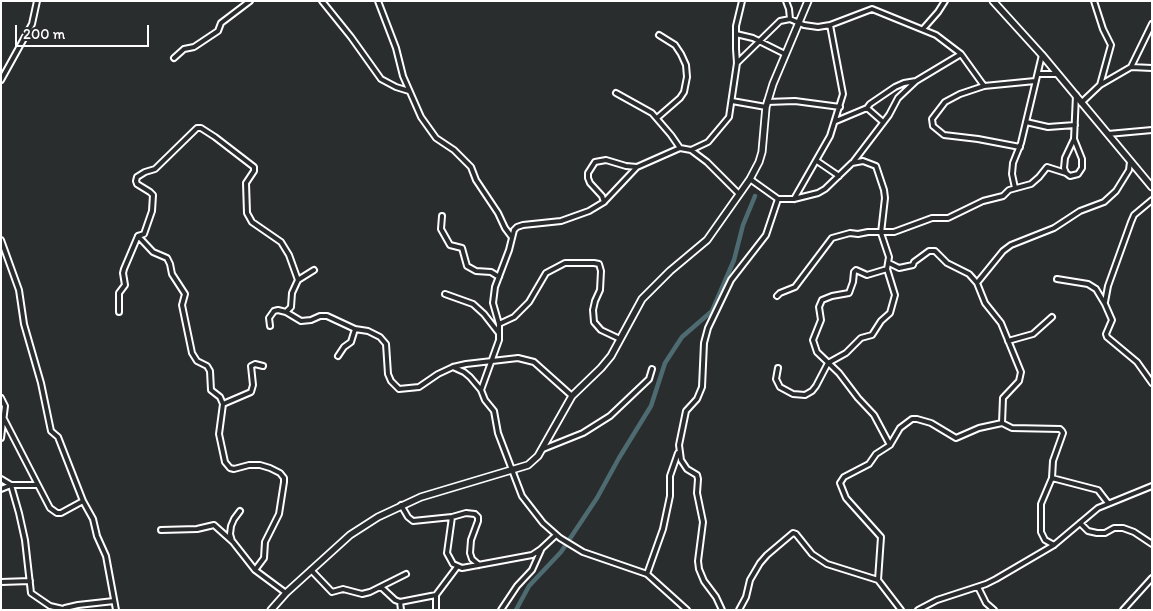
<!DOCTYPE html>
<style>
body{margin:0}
#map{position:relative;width:1153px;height:611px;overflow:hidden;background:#2a2d2e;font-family:Itim,sans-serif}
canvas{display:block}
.frame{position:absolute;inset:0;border:2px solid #fff;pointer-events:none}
.scale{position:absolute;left:15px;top:25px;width:134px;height:22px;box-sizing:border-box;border:2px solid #fff;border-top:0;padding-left:6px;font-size:15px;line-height:18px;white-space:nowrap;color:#fff;-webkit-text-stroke:4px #2a2d2e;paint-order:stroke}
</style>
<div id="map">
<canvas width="1153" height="611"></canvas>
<div class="frame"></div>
<div class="scale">200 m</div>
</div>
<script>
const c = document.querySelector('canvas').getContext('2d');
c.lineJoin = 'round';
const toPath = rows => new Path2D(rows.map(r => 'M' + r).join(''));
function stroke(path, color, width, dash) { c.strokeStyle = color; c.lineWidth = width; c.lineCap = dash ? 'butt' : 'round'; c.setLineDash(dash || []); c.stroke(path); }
stroke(toPath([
 [516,610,529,586,561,552,597,498,619,458,651,406,665,363,682,337,712,311,734,260,743,225,755,196]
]), '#4e6b71', 4.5);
const street = toPath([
 [322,1,351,37,381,79,396,87,409,91],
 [378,1,396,48,403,76,421,117,436,138,454,150,471,167,476,180,498,213,505,228,511,236],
 [786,1,789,9,790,19],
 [1094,1,1103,29,1111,45,1100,85],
 [923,29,938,12,945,1],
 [736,34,753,38,785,54],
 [174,58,184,49,194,47,218,31,221,23,250,1],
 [737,63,780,21,790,19,804,25,818,27,830,25,872,9,936,35,961,54,984,86],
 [1131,67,1152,68],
 [1038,74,1057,74],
 [1,80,32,24,37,1],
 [616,93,652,113,671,135,680,148],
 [732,101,766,107],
 [767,102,795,101,840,107],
 [1081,103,1100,85,1131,67,1152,24],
 [867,108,883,122],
 [657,118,680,98,684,92,687,77,686,65,681,54,675,45,659,35],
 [836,121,867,108,870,104,895,87,904,83,916,81,961,54],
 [1026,122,1048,127,1075,125],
 [1108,134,1152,130],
 [1020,147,978,139,944,135,933,126,932,119,945,102,960,94,984,86,1035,81],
 [691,150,708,142,729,117,737,63,736,49,736,26,742,1],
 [817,161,839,176],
 [854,161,889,115,898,98,916,81],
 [1066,173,1064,168,1065,158,1074,139,1076,95],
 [750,179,778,199,794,199,818,193,825,189,852,163,863,161,876,166,884,190,885,198,881,233,889,257,887,269,895,295,890,313,881,321,872,335,861,338,846,353,828,363,816,386,812,391,805,395,793,394,780,387,776,379,778,368],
 [1015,188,1012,174,1013,163,1021,143,1042,55],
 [794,199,830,136,843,94,830,25],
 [604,202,602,196,590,183,588,178,588,173,595,162,606,160,626,166,637,167],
 [442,216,441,229,450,245,462,248,467,266,476,271,491,272,499,277],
 [138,236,153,252,167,258,170,264,172,274,185,294,182,305,192,353,197,361,207,366,210,371,211,390,220,397,223,404,219,434,225,462,230,468,234,469,249,465,260,465,270,468,280,473,284,478,284,482,279,514,265,542,264,558,255,570],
 [1,240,19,290,24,324,41,383,51,431,58,437,83,501,93,519,97,536,106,556,116,610],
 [889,263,899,268,913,265,914,262,929,251,935,251,947,263,969,274,977,283,985,303,1001,323,1021,372,1019,381,1003,398,1002,423],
 [887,269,867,275,856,270,854,272,853,282,849,293,832,296,822,300,819,307,821,320,813,340,817,352,839,373,858,398,874,415,890,445],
 [314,270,298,280,292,293,291,307,286,312,301,321,311,320,320,316,327,316,355,329,368,331,380,337,386,344,388,374,391,381,399,389,419,387,438,374,453,367,466,364,518,358,534,362,572,396],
 [1057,279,1088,284,1096,289,1105,304,1112,320,1106,334,1107,337,1137,362,1152,383],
 [977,283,1003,251,1011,245,1054,228,1080,211,1104,202,1116,191,1129,170,1130,162],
 [445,294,473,304,484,314,498,332],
 [777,296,780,293,795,287,832,238,850,233,858,234,868,232,894,232,932,218,948,218,983,201,1003,196,1009,190,1031,184,1039,177,1047,167,1066,173,1070,176,1078,174,1082,168,1082,159,1074,139],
 [1105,302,1108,286,1131,222,1134,215,1152,200],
 [119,312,119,293,125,285,123,273,124,269,138,236,144,234,152,211,153,195,150,192,137,184,136,181,137,177,145,172,155,169,197,128,201,128,215,137,254,167,254,171,246,183,247,213,252,222,281,242,289,255,298,280],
 [499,324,514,317,529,302,546,273,565,263,594,263,599,264,601,271,600,290,595,301,593,310,594,322,601,330,620,339],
 [270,326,269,318,274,311,278,310,286,312],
 [1008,341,1033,334,1052,317],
 [338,356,344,347,351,342,355,329],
 [453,367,464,372,470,377,481,390],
 [1,398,5,406,1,438],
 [223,404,251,392,253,385,251,366,255,364,263,366],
 [4,419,38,485],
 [543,449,583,433,610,416,649,379,652,369],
 [1052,478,1098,490,1108,503],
 [1,479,11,485,38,485,50,508,57,513,61,513,83,501],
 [1,489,11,485,19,513,25,540,31,593,50,606,67,610],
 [401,505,408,517,413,521,452,517,466,513,475,514,478,517,478,521,471,540,470,553,472,559,479,565],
 [452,517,447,553,453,564,462,568,532,555,541,549,556,535],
 [1080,523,1088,531,1097,533,1105,533,1114,528,1123,528,1134,532,1152,544],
 [161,530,197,529,214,525,233,542,255,570,286,593],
 [232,541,230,534,231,526,234,519,240,511],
 [311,570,332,592,343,589,362,594,370,592,406,574],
 [647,574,663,529,670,496,670,476,678,453],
 [878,580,881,537,846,498,840,483,844,477,869,464,876,454,890,445,900,428,912,419,917,419,931,423,956,438,979,428,1002,423,1012,428,1060,429,1062,431,1063,433,1053,461,1052,478,1041,504,1041,532,1045,540,1054,545],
 [1,582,30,581],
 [381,587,395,600,400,602,436,595],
 [978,587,986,603,994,610],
 [400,602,401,610],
 [65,608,78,605,114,601],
 [436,610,436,595,457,567],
 [501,610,517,586,532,570,541,550],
 [687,610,647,574,583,552,560,538,543,523,522,496,498,433,494,411,485,400,481,390,499,340,499,324,493,303,495,287,509,250,514,230,517,227,523,225,561,221,589,211,604,202,637,167,680,148,691,150,707,162,739,194],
 [722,610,716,597,704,581,699,569,698,561,703,522,697,493,698,479,697,475,687,469,681,460,679,445,686,411,697,399,702,387,704,343,708,328,731,280,766,235,778,199],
 [739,610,746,597,750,580,760,563,767,555,793,533,796,534,812,554,827,564,878,580,901,610],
 [918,610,937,600,986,584,996,579,1054,545,1098,508,1152,486],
 [1123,610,1152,578]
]);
const secondary = toPath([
 [993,1,1042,55,1152,187],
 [271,610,286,593,350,535,378,517,421,497,528,465,538,456,572,396,601,368,611,356,642,299,670,271,707,240,750,179,759,162,762,152,766,107,773,84,808,1]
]);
stroke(street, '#fff', 8);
stroke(secondary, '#fff', 9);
stroke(street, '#2a2d2e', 4);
stroke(secondary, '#2a2d2e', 5.5);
</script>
